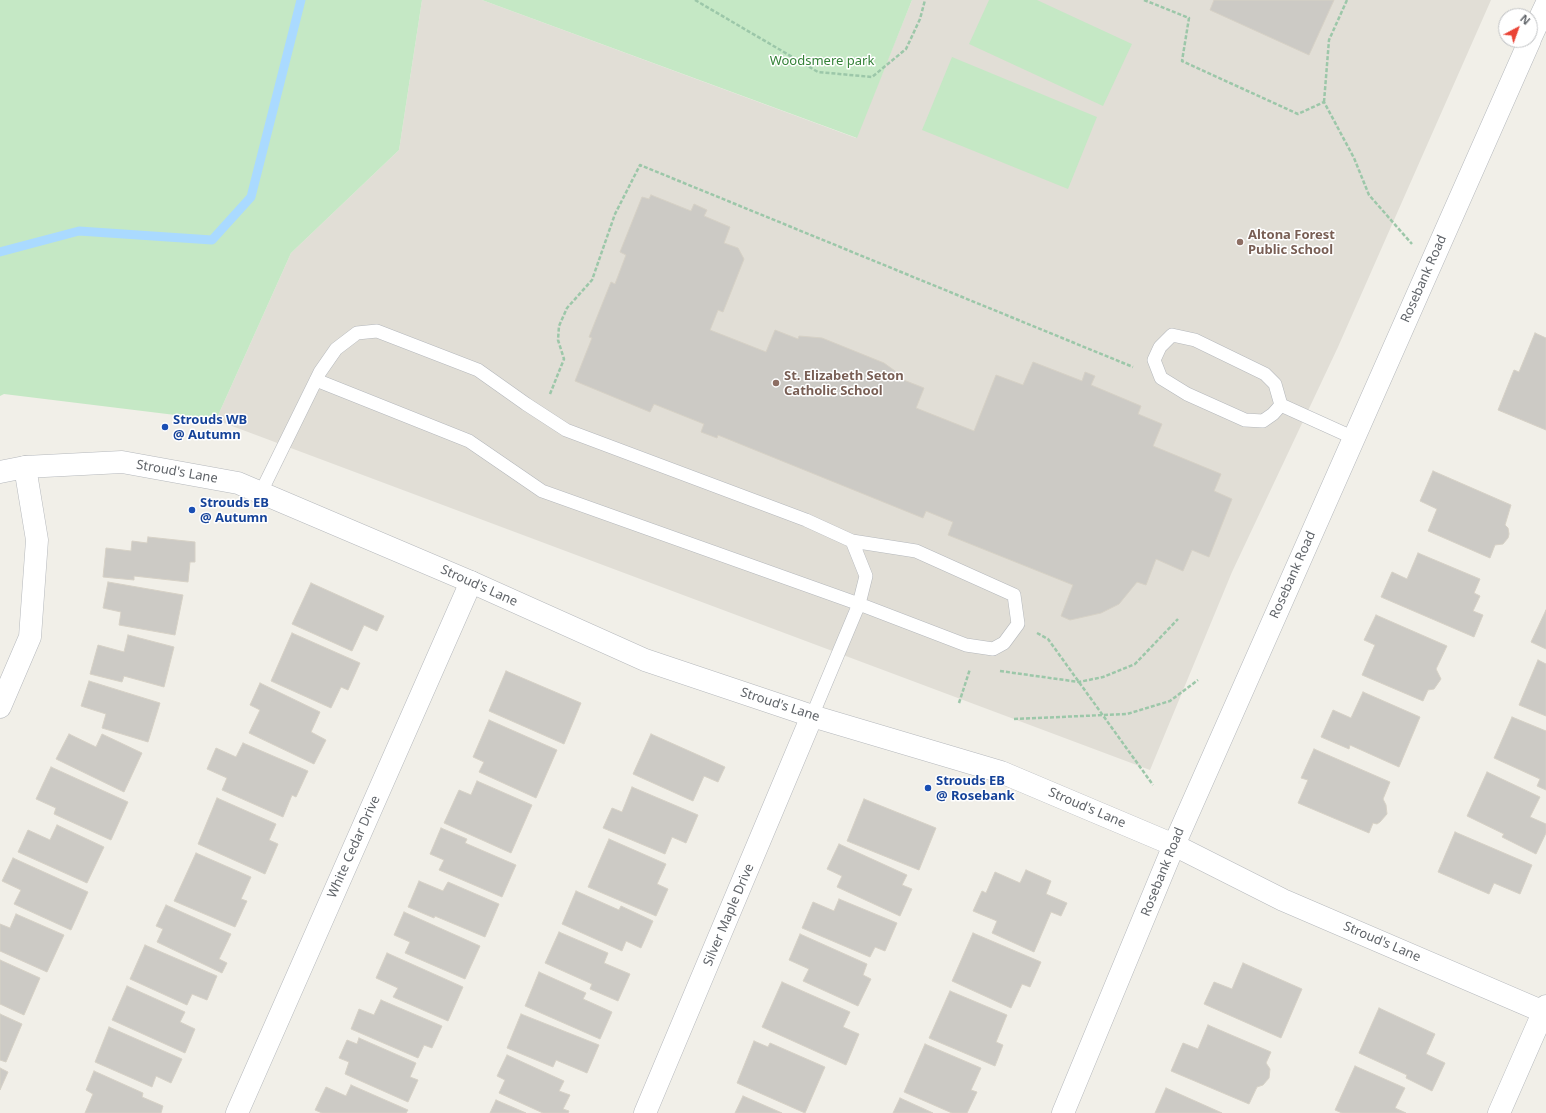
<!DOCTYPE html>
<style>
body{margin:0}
#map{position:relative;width:1546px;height:1113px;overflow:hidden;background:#f1efe8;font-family:"Noto Sans",sans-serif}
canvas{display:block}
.north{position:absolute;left:1498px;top:8px;width:40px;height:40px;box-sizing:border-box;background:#fff;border:1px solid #bfc1c3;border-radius:50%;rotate:41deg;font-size:11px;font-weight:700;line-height:16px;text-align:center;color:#5f6368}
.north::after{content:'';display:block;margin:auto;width:14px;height:18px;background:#ea4335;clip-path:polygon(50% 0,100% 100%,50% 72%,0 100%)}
</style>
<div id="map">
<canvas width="1546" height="1113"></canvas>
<div class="north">N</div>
</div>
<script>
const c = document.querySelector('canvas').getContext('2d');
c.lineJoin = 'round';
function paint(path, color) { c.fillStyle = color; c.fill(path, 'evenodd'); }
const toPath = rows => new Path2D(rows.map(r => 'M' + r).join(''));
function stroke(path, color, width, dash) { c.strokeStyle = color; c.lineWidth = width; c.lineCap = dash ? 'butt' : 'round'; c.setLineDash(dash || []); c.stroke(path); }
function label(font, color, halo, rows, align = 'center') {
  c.font = font + ' "Noto Sans",sans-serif'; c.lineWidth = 3; c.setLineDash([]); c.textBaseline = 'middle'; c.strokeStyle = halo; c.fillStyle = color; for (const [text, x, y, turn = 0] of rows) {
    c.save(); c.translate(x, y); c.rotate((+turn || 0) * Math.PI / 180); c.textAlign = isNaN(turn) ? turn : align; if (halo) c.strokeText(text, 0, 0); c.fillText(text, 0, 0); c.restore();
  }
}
paint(toPath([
 [422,0,482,0,856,138,912,0,1491,0,1338,347,1232,572,1150,770,216,420,291,253,399,150]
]), '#e1ded6');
paint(toPath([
 [0,0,422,0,399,150,291,253,216,420,4,394,0,396],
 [482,0,912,0,857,138],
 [989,0,1037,0,1132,44,1103,106,969,44],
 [952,57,1097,117,1068,189,922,130]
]), '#c5e8c5');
stroke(toPath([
 [0,252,79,231,212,240,251,197,301,0]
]), '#aadaff', 9);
const building = toPath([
 [1214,0,1334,0,1309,55,1210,10,1214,0],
 [651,195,691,211,694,204,707,210,704,216,730,227,724,243,738,248,744,259,723,312,718,310,710,330,766,352,775,330,798,339,799,336,822,338,884,363,902,376,901,379,924,388,916,408,974,431,996,375,1023,385,1033,362,1082,381,1085,372,1095,376,1091,385,1141,406,1138,414,1162,424,1153,446,1221,474,1214,491,1232,499,1209,557,1192,550,1183,571,1156,559,1146,585,1137,582,1119,604,1101,613,1070,620,1061,616,1073,585,948,535,953,522,926,511,923,518,718,435,717,438,701,432,704,424,654,404,650,412,575,381,592,338,589,337,611,282,615,284,626,255,620,252,642,197,649,199,651,195],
 [1535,333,1546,338,1546,430,1498,410,1514,370,1519,372,1535,333],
 [1433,471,1511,505,1505,525,1508,528,1509,534,1508,538,1503,544,1495,545,1490,558,1428,531,1437,509,1420,501,1433,471],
 [148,537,195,542,195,562,190,562,188,582,134,576,134,580,103,577,106,548,131,551,132,541,147,543,148,537],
 [1418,553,1480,579,1474,593,1480,596,1473,611,1483,615,1474,637,1381,597,1392,572,1407,579,1418,553],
 [108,582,183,595,175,635,119,625,121,612,103,608,108,582],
 [311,583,384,616,377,631,364,625,352,651,292,624,311,583],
 [1546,610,1546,649,1531,642,1546,610],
 [1376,615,1447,646,1436,669,1441,679,1434,689,1428,690,1423,701,1362,675,1375,645,1364,640,1376,615],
 [292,633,360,663,348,690,341,687,331,708,271,681,292,633],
 [128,635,174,647,164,687,124,676,122,682,90,674,98,645,124,652,128,635],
 [1538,660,1546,664,1546,716,1519,705,1538,660],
 [506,671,581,703,564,744,489,711,506,671],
 [89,681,160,703,148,742,102,728,106,714,81,706,89,681],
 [260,683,320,712,311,732,326,740,314,764,249,733,260,710,250,705,260,683],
 [1363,692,1420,717,1399,767,1350,745,1349,749,1321,737,1333,710,1351,718,1363,692],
 [1512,717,1546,731,1546,790,1537,786,1540,779,1494,758,1512,717],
 [489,720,557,750,536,798,479,772,484,762,473,757,489,720],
 [69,734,96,747,102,734,142,753,124,792,56,759,69,734],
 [651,734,725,767,718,782,704,776,693,801,633,774,651,734],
 [243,743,308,771,296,797,292,795,283,817,222,790,227,778,207,769,216,748,236,757,243,743],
 [1314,749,1390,782,1383,799,1386,805,1387,814,1380,822,1377,824,1373,823,1369,833,1298,803,1308,780,1301,778,1314,749],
 [51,767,128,802,111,840,54,814,56,808,36,799,51,767],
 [1487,772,1540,797,1530,817,1546,824,1546,833,1536,854,1502,837,1504,834,1467,816,1487,772],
 [477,781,532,805,511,853,444,823,459,790,471,795,477,781],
 [632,787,698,815,686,843,672,837,665,854,603,828,612,808,622,812,632,787],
 [217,798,276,824,269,840,278,844,265,874,198,844,217,798],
 [864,799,936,828,919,870,847,841,864,799],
 [57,825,104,847,87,883,18,852,28,830,50,840,57,825],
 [441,828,467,839,465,843,516,865,502,897,439,870,444,860,430,854,441,828],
 [1455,832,1532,865,1520,894,1494,883,1489,894,1438,872,1455,832],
 [609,839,666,864,657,884,668,889,656,916,588,887,609,839],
 [839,844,907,875,902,885,912,889,900,916,837,887,842,876,827,869,839,844],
 [196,853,251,877,241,899,247,901,235,927,174,901,196,853],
 [13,858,88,892,71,930,14,904,21,890,2,881,13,858],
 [1026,870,1051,881,1046,894,1067,903,1061,916,1051,912,1034,952,992,933,997,921,973,911,982,891,986,893,995,872,1020,883,1026,870],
 [419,881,443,891,448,882,499,904,485,937,435,916,434,918,408,907,419,881],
 [576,891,619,910,621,906,653,921,641,948,626,941,622,951,562,924,576,891],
 [839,899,897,923,885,951,875,947,870,957,802,928,813,902,834,911,839,899],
 [166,905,231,934,219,959,227,963,222,973,157,942,163,929,156,926,166,905],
 [404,912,480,946,465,979,405,953,410,942,394,935,404,912],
 [16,914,64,935,47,972,0,951,0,924,10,928,16,914],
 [559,932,608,953,604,963,630,974,618,1001,590,989,592,984,545,963,559,932],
 [973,933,1041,962,1030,987,1022,984,1011,1008,952,981,973,933],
 [800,934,867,964,863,975,871,979,858,1006,803,981,809,969,789,960,800,934],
 [145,945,217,976,207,1000,192,994,187,1005,130,979,145,945],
 [387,953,463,987,448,1021,393,997,398,988,376,978,387,953],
 [0,960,40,978,24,1015,0,1004,0,960],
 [1243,963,1302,989,1281,1038,1204,1004,1214,982,1232,989,1243,963],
 [539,972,586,993,583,999,612,1012,600,1039,525,1006,539,972],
 [782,982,850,1012,843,1027,859,1034,846,1065,762,1027,782,982],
 [127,986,185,1012,180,1022,195,1029,185,1053,112,1020,127,986],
 [950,991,1007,1015,996,1042,1003,1045,995,1066,929,1038,950,991],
 [381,1000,442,1026,432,1048,424,1045,418,1058,351,1029,359,1009,374,1015,381,1000],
 [1379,1008,1435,1034,1426,1054,1445,1063,1432,1091,1406,1078,1407,1075,1359,1053,1379,1008],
 [0,1014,22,1024,6,1062,0,1060,0,1014],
 [521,1014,599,1045,587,1073,556,1060,553,1067,507,1048,521,1014],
 [1208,1025,1271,1052,1266,1063,1270,1069,1269,1078,1263,1085,1257,1087,1249,1104,1171,1071,1183,1043,1198,1049,1208,1025],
 [109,1027,182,1059,171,1083,156,1076,152,1087,95,1062,109,1027],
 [359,1038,416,1063,410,1077,418,1080,408,1102,345,1074,349,1062,339,1058,347,1040,357,1044,359,1038],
 [754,1041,768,1047,770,1043,825,1067,805,1113,737,1083,754,1041],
 [925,1044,981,1068,971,1090,977,1092,967,1113,952,1113,904,1092,925,1044],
 [507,1055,564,1081,559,1091,570,1095,563,1109,569,1111,568,1113,543,1113,499,1093,505,1080,497,1076,507,1055],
 [1355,1066,1405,1088,1395,1108,1406,1113,1342,1113,1335,1110,1355,1066],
 [0,1068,8,1072,0,1090,0,1068],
 [94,1071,143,1093,142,1097,163,1106,161,1113,85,1113,93,1094,86,1090,94,1071],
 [351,1085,408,1110,406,1113,322,1113,315,1110,326,1087,346,1096,351,1085],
 [1166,1088,1222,1113,1155,1113,1166,1088],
 [743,1096,782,1113,735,1113,743,1096],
 [900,1098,933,1113,893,1113,900,1098],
 [496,1100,526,1113,490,1113,496,1100]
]);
paint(building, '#cccac5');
stroke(building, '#d6d1c6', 1);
const service = toPath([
 [316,380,469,441,542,491,859,604,966,645,993,649,1004,643,1018,624,1014,595,916,551,852,541],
 [1281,405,1273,414,1263,421,1245,420,1187,394,1161,378,1154,360,1160,347,1172,335,1195,340,1265,374,1275,384,1281,405,1354,438],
 [261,492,320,372,336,349,357,333,377,331,478,370,526,404,566,430,806,520,852,541,866,576,859,604,812,716]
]);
const minor = toPath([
 [0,707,30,637,37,540,25,467],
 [237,1113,471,582],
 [645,1113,812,716],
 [1499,1113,1546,1006]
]);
const tertiary = toPath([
 [1530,39,1546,5],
 [0,472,25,467,122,462,238,483,471,582,645,660,812,716,1001,772,1174,845,1283,900,1546,1013],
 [1063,1113,1174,845,1530,40]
]);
stroke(service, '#b5b8bc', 14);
stroke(minor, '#b5b8bc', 23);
stroke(tertiary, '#b5b8bc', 23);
stroke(toPath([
 [695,0,818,72,872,77,906,49,920,19,925,0],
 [1144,0,1189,18,1182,61,1298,114,1324,102,1354,158,1369,195,1412,244],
 [1324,102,1329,40,1347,0],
 [550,394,564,359,558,340,559,326,567,308,592,280,615,214,640,165,1133,367],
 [1037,633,1048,639,1153,785],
 [1000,671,1079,682,1103,677,1135,664,1178,619],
 [959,703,970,669],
 [1014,719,1127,714,1170,701,1198,680]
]), '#9cc7a9', 2.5, [4, 2]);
stroke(service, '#fff', 13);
stroke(minor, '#fff', 22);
stroke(tertiary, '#fff', 22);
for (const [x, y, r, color] of [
 [1240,242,4,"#8d6e63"],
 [776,383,4,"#8d6e63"],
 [165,427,4,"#1a4fb4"],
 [192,510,4,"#1a4fb4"],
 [928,788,4,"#1a4fb4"]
]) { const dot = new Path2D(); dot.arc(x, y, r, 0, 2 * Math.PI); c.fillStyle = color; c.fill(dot); stroke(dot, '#fff', 1.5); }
label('13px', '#348238', '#fff', [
 ["Woodsmere park",822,61]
]);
label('bold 13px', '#785e54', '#fff', [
 ["Altona Forest",1248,235],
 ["Public School",1248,250],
 ["St. Elizabeth Seton",784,376],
 ["Catholic School",784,391]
], 'left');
label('13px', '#5f6368', '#fff', [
 ["Rosebank Road",1424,279,-66],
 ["Stroud's Lane",177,472,10],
 ["Rosebank Road",1293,575,-66],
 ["Stroud's Lane",479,586,24],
 ["Stroud's Lane",780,705,18],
 ["Stroud's Lane",1087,808,23],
 ["White Cedar Drive",354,847,-66],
 ["Rosebank Road",1163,872,-68],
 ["Silver Maple Drive",729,915,-67],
 ["Stroud's Lane",1382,942,23]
]);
label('bold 13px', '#164399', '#fff', [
 ["Strouds WB",173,420],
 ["@ Autumn",173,435],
 ["Strouds EB",200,503],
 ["@ Autumn",200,518],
 ["Strouds EB",936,781],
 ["@ Rosebank",936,796]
], 'left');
</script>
